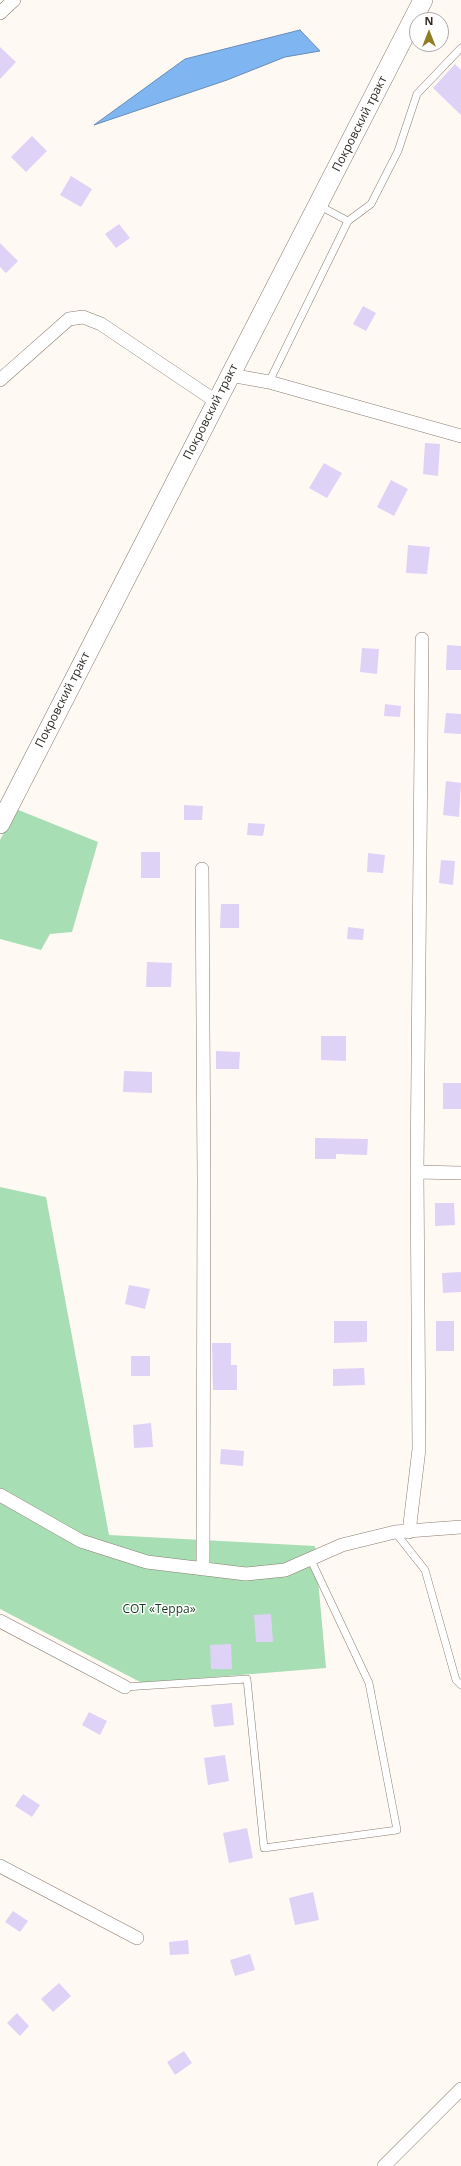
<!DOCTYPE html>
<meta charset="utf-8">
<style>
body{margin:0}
#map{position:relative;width:461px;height:2166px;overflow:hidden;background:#fff9f4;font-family:"Open Sans",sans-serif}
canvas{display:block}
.north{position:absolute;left:409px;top:12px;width:40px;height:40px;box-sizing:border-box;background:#fff;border:1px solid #acaaa8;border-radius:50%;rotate:0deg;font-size:11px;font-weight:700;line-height:16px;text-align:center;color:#302b26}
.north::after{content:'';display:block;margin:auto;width:14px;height:18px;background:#927c23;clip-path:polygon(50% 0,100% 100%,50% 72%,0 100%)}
</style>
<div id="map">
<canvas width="461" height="2166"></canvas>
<div class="north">N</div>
</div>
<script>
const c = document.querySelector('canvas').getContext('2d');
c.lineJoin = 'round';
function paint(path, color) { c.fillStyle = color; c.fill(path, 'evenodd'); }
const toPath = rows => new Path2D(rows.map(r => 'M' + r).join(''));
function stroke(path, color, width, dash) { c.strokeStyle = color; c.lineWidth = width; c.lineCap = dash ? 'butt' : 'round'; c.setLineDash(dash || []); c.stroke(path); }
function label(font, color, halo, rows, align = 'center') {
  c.font = font + ' "Open Sans",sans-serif'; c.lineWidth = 3; c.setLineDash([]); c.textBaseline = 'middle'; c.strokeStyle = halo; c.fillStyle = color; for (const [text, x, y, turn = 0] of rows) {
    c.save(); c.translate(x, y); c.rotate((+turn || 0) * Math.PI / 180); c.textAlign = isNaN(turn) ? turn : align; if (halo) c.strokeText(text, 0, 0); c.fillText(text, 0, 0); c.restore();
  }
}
paint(toPath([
 [16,809,98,842,72,932,50,934,41,950,0,939,0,840],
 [0,1187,46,1197,109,1535,315,1546,326,1668,142,1683,0,1609]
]), '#a8deb3');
const water = toPath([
 [300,30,320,51,285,57,227,80,94,125,185,59,300,30]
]);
paint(water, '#7fb6f1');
stroke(water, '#678cb4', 1);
paint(toPath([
 [0,47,16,62,0,79],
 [455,64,461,70,461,115,433,88],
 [32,136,47,151,26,172,11,157],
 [71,176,92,189,81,207,60,195],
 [119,224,130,238,116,248,105,234],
 [0,243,18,261,6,273,0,267],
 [363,306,376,313,366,331,353,324],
 [425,443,440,444,438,476,423,474],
 [324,463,342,473,327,498,309,488],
 [391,480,408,489,394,516,377,507],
 [408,545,430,547,427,574,406,573],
 [447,645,461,646,461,670,446,670],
 [362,648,379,649,377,674,360,672],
 [385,704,401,706,400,717,384,716],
 [446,713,461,714,461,734,444,733],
 [446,781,461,783,459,817,443,815],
 [184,805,203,806,202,820,184,820],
 [248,823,265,824,263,836,247,835],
 [141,852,160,852,160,878,141,878],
 [368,853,385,855,383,873,367,872],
 [441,860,455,861,453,885,439,883],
 [221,904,239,904,239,928,220,928],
 [348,927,364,929,363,940,347,939],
 [147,962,172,963,171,987,146,987],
 [321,1036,346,1036,346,1061,321,1060],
 [216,1051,240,1052,239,1069,216,1069],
 [124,1071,152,1072,152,1093,123,1092],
 [443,1083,461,1083,461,1109,443,1109],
 [315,1138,368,1139,367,1155,336,1154,336,1159,315,1159],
 [435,1203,454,1203,455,1225,435,1226],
 [461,1272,461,1292,443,1293,442,1273],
 [129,1285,150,1289,145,1309,125,1304],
 [334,1321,367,1321,367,1342,334,1343],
 [436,1321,454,1321,454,1351,436,1351],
 [212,1343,231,1343,231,1365,237,1365,237,1390,213,1390],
 [131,1356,150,1356,150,1376,131,1376],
 [364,1368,365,1385,333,1386,333,1369],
 [151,1423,153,1447,134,1448,133,1425],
 [221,1449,244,1451,243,1466,220,1464],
 [271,1614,273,1642,256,1642,254,1615],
 [231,1644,232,1669,211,1669,210,1645],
 [232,1703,234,1725,214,1727,211,1705],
 [89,1712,107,1721,100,1735,82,1725],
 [225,1755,229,1781,208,1785,204,1758],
 [23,1794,40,1805,32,1817,15,1806],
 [247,1828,253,1858,229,1863,223,1833],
 [313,1892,319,1920,295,1925,289,1898],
 [13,1911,28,1921,20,1932,5,1922],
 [188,1940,189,1954,170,1955,169,1942],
 [250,1954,255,1970,235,1976,230,1960],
 [59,1983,71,1996,53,2012,41,1999],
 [17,2013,29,2026,20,2036,7,2023],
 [184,2051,192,2063,175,2075,167,2062]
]), '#dfd2f7');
const service = toPath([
 [318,205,348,221,371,204,398,151,417,94,461,48],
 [269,382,348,221],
 [395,1532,425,1570,456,1680,461,1685],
 [125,1687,247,1679,264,1848,397,1830,369,1683,310,1558]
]);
const minor = toPath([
 [0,13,14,0],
 [230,375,269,382,461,436],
 [0,380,69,319,83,317,101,324,217,402],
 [202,869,204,1179,203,1569],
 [417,1172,461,1173],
 [0,1495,81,1541,147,1562,246,1574,285,1570,342,1545,395,1532,461,1527],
 [409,1532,419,1449,417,1172,422,639],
 [0,1621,125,1687],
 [0,1866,137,1938],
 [384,2166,461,2089]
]);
const secondary = toPath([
 [0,824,423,0]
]);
stroke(service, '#897c71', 8);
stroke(minor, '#897c71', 14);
stroke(secondary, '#897c71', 20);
stroke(service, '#fff', 7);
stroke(minor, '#fff', 13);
stroke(secondary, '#fff', 19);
label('12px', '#302b26', '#fff', [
 ["Покровский тракт",360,124,-63],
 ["Покровский тракт",211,412,-63],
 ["Покровский тракт",63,700,-63]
]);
label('12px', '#143a1f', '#fff', [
 ["СОТ «Терра»",159,1610]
]);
</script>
